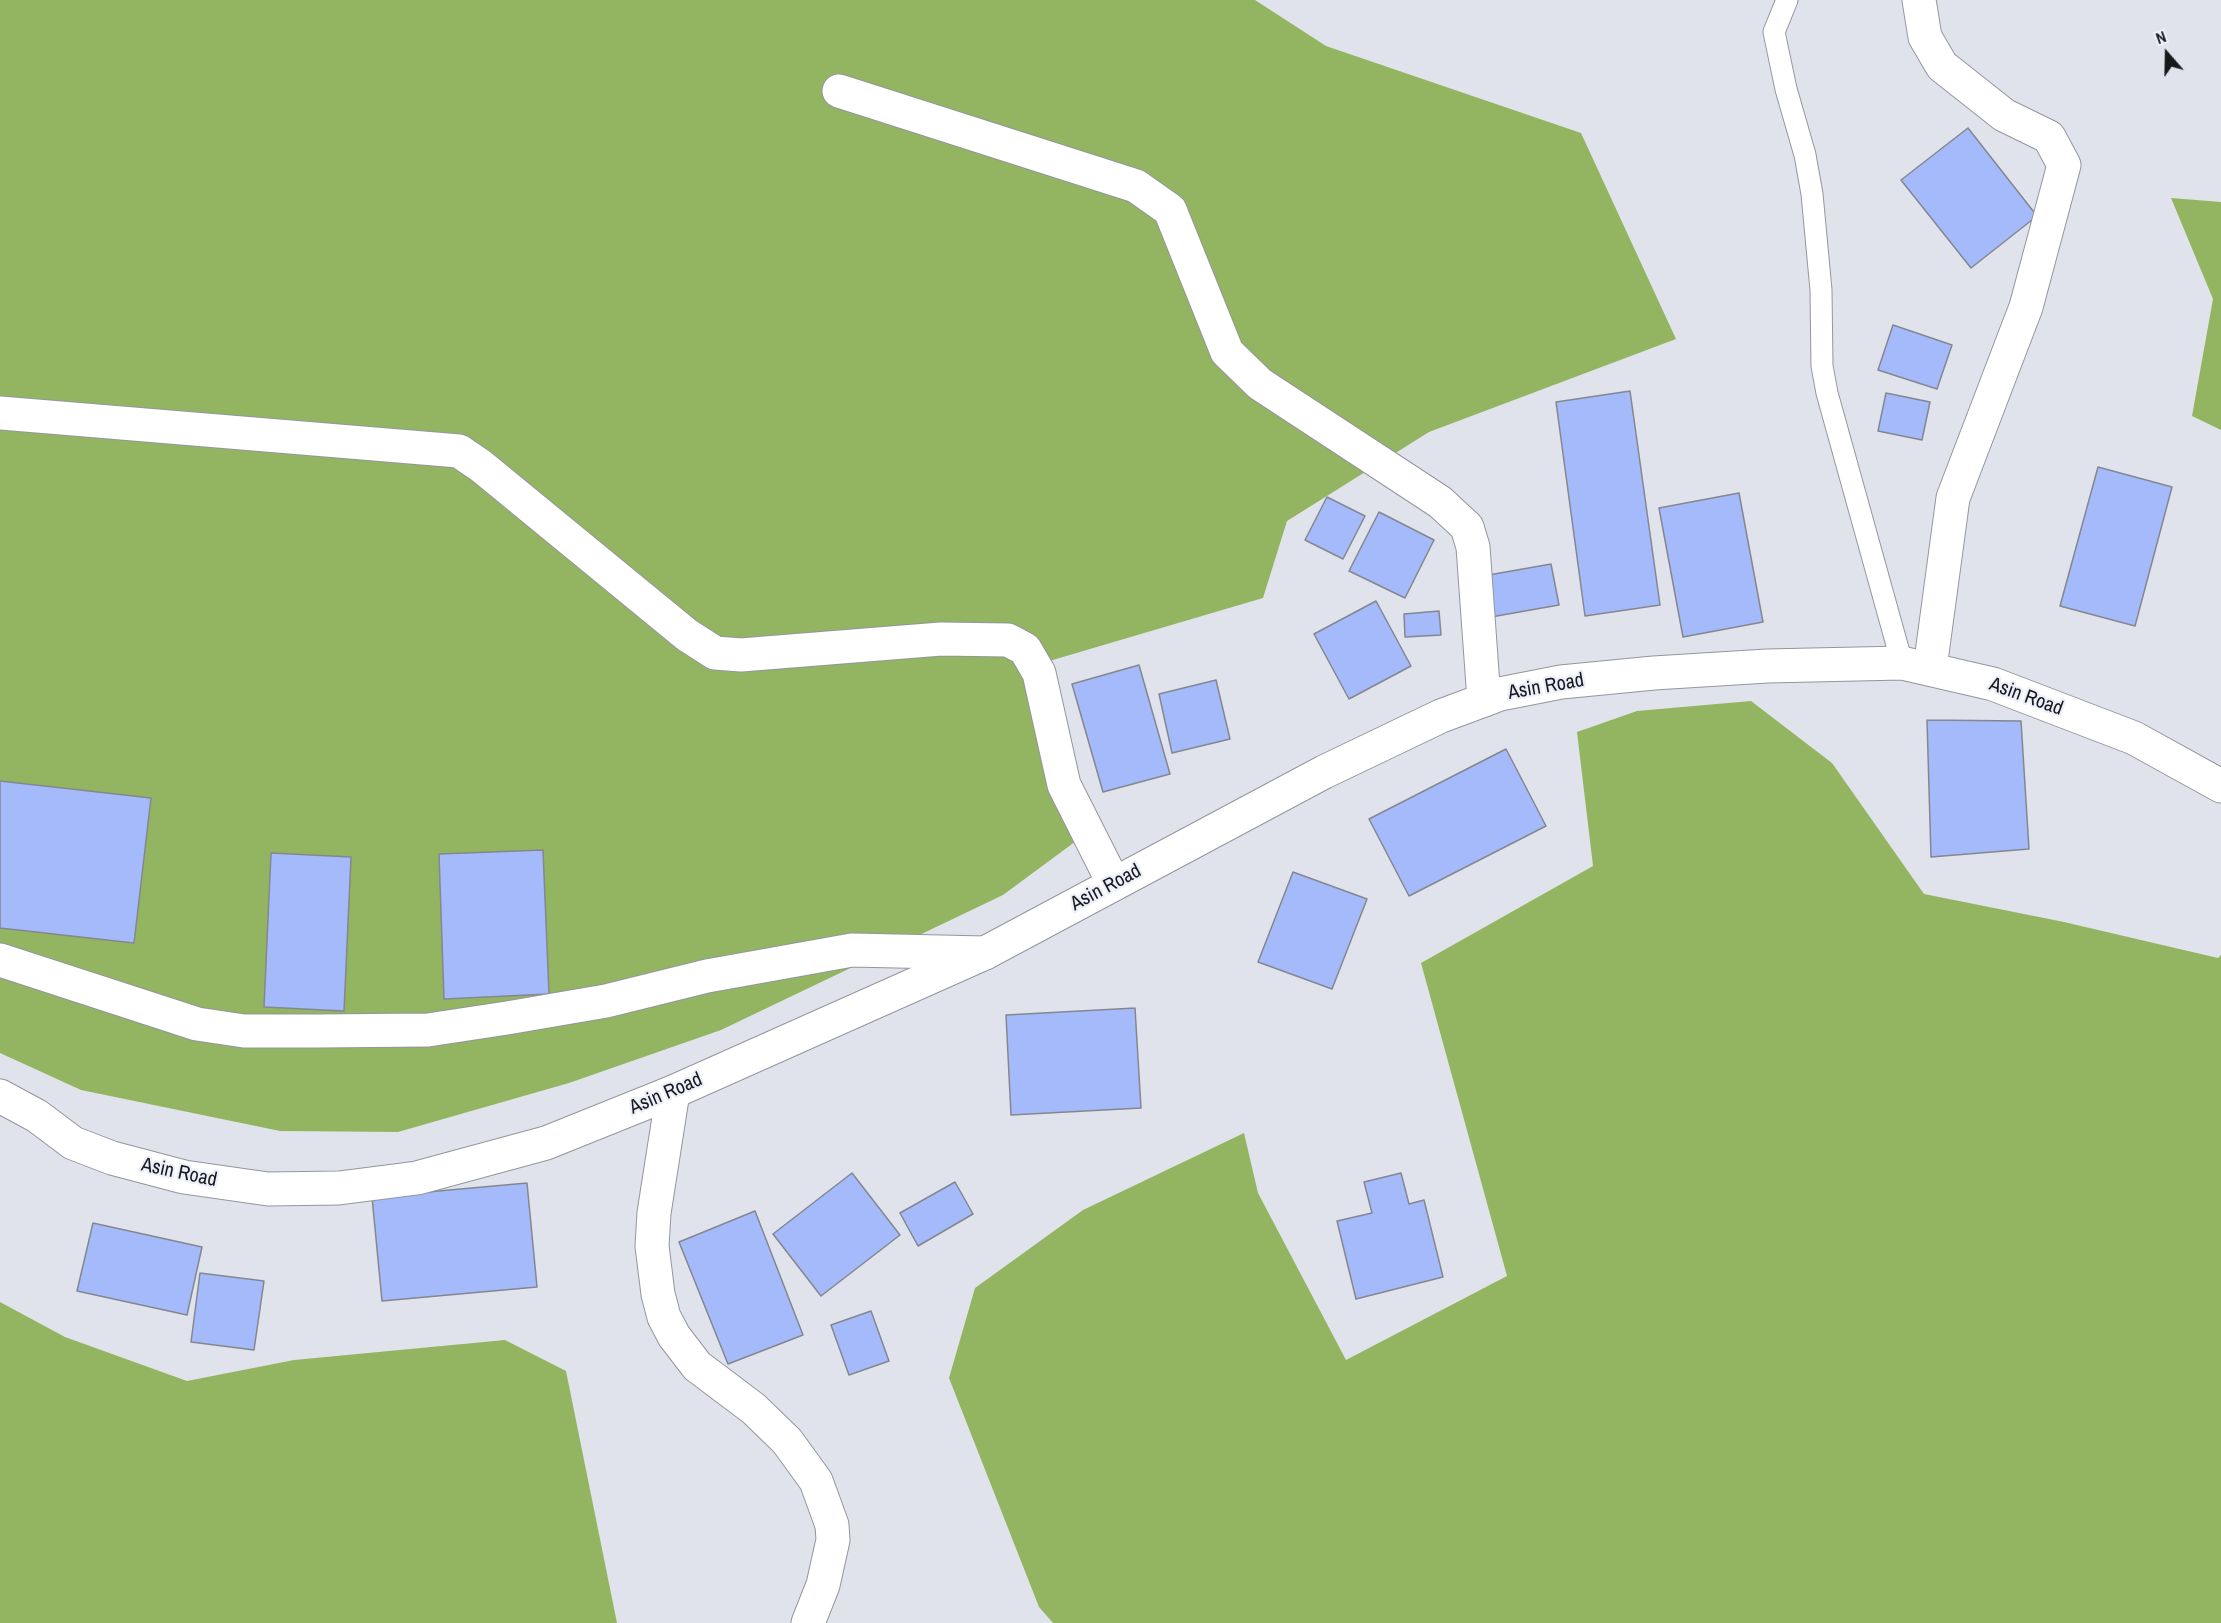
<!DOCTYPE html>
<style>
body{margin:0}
#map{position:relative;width:2221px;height:1623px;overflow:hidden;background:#e0e3ec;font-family:"Archivo Narrow",sans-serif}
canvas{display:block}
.north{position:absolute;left:2137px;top:24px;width:60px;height:60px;-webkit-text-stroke:4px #edf0fa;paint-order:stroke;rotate:340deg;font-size:16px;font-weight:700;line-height:24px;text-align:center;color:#18191c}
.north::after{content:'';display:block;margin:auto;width:21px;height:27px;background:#18191c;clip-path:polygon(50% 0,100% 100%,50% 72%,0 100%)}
</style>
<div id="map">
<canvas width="2221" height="1623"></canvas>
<div class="north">N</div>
</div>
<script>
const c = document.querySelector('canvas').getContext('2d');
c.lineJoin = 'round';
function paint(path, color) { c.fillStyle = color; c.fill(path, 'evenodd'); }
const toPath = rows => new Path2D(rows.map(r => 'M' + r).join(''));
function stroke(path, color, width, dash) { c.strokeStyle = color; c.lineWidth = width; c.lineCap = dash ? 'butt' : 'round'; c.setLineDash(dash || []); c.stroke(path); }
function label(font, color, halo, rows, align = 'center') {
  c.font = font + ' "Archivo Narrow",sans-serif'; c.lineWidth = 4.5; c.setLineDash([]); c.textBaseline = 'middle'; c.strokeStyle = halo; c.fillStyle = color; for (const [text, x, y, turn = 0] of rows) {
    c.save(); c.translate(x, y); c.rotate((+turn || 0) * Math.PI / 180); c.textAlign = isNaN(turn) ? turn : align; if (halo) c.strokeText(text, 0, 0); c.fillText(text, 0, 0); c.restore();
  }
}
paint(toPath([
 [0,0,1255,0,1326,46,1581,133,1676,339,1429,432,1287,521,1263,598,1029,667,1091,830,1003,895,721,1030,569,1083,398,1132,280,1131,81,1090,0,1053],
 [2171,198,2221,202,2221,430,2192,416,2213,299],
 [1751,701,1832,763,1924,894,2064,922,2218,958,2221,955,2221,1623,1053,1623,1039,1607,949,1378,975,1288,1083,1210,1244,1133,1258,1193,1346,1360,1507,1276,1421,963,1593,866,1577,732,1637,711],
 [0,1302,65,1337,187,1381,294,1360,505,1340,566,1371,617,1623,0,1623]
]), '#93b561');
const building = toPath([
 [1968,128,2037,216,1971,268,1901,180,1968,128],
 [1893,325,1952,345,1937,389,1878,370,1893,325],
 [1630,391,1660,605,1585,616,1556,402,1630,391],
 [1886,393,1930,402,1922,440,1878,431,1886,393],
 [2098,467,2172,487,2135,626,2060,606,2098,467],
 [1739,493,1763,622,1683,637,1659,508,1739,493],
 [1327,497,1365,516,1343,559,1305,540,1327,497],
 [1379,512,1434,540,1405,598,1349,571,1379,512],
 [1551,564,1559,605,1491,617,1483,576,1551,564],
 [1376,601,1411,666,1349,699,1314,634,1376,601],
 [1439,611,1441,635,1405,637,1404,614,1439,611],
 [1139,665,1170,774,1103,792,1072,684,1139,665],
 [1216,680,1230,739,1172,753,1159,694,1216,680],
 [1927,720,2021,721,2029,849,1931,857,1927,720],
 [1506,749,1546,826,1409,896,1369,819,1506,749],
 [0,781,151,798,134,943,0,928,0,781],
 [543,850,549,994,444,999,439,854,543,850],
 [271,853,351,857,344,1011,264,1007,271,853],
 [1293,872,1367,899,1332,989,1258,962,1293,872],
 [1135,1008,1141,1108,1011,1115,1006,1015,1135,1008],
 [852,1173,900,1235,821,1296,773,1234,852,1173],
 [1401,1173,1409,1204,1424,1200,1443,1277,1356,1299,1337,1221,1372,1213,1364,1182,1401,1173],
 [955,1182,973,1214,918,1246,900,1213,955,1182],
 [527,1183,537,1287,382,1301,372,1197,527,1183],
 [755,1211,803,1335,728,1364,679,1242,755,1211],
 [93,1223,202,1247,187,1315,77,1291,93,1223],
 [200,1273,264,1281,254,1350,191,1342,200,1273],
 [871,1311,889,1361,849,1375,831,1325,871,1311]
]);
paint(building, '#a4bafa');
stroke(building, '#84878f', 1.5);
const lane = toPath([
 [1787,0,1774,32,1786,89,1805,155,1812,194,1821,290,1822,366,1827,393,1902,663]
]);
const street = toPath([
 [1919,0,1925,37,1942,66,2004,115,2049,137,2064,165,2026,307,1953,498,1930,668],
 [839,91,1136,186,1170,210,1227,352,1260,384,1440,502,1467,527,1473,547,1484,700],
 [0,413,459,451,481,466,687,635,715,653,741,655,941,639,1008,640,1025,649,1039,673,1064,785,1114,884],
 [0,960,197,1024,244,1031,317,1031,428,1030,507,1018,606,1001,707,976,852,950,985,953],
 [673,1092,654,1213,652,1246,658,1294,664,1317,674,1336,697,1366,754,1409,787,1441,816,1481,832,1525,833,1540,823,1585,808,1623]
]);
const secondary = toPath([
 [0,1096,37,1116,73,1143,112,1158,184,1177,268,1189,339,1188,417,1178,546,1143,673,1092,985,953,1324,772,1441,716,1500,694,1561,682,1654,673,1767,666,1902,663,1993,684,2134,738,2221,786]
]);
stroke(lane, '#93969e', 23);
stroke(street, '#93969e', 35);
stroke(secondary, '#93969e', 35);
stroke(lane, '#fff', 21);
stroke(street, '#fff', 33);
stroke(secondary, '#fff', 33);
label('20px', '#18191c', '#edf0fa', [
 ["Asin Road",1546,687,-10],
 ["Asin Road",2026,697,20],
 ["Asin Road",1106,888,-28],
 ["Asin Road",666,1094,-23],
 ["Asin Road",179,1173,12]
]);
</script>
